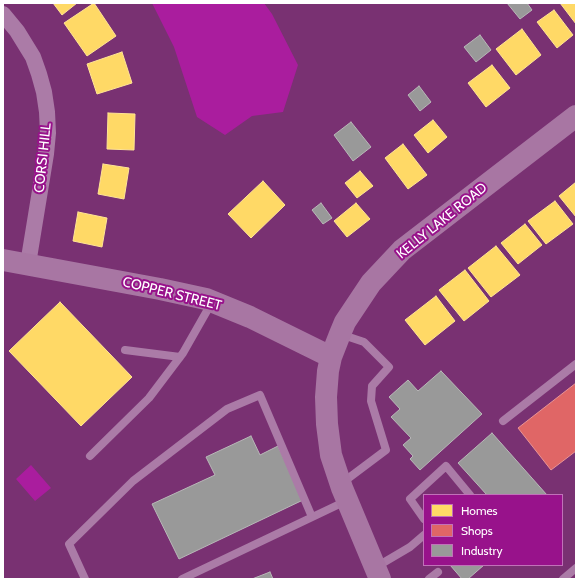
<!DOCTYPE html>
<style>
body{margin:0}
#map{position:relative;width:579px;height:582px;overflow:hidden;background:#793172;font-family:Cabin,sans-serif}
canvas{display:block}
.frame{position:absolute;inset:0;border:4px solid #fff;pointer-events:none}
.legend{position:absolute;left:423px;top:494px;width:140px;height:72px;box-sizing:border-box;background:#98128b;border:1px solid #c171b9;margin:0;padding:5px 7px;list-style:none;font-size:12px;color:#fff}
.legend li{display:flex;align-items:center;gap:8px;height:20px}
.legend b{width:20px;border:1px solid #c171b9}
</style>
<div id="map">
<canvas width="579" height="582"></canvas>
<div class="frame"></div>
<ul class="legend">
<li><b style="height:11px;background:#ffd966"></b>Homes</li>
<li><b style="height:11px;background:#e06666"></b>Shops</li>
<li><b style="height:11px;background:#999"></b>Industry</li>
</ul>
</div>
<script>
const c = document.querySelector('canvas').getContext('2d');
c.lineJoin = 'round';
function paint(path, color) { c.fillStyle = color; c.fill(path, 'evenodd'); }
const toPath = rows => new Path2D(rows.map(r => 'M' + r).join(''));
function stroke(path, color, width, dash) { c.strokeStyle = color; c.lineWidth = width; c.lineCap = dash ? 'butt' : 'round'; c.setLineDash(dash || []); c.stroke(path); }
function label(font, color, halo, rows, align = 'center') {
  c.font = font + ' Cabin,sans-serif'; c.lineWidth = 4; c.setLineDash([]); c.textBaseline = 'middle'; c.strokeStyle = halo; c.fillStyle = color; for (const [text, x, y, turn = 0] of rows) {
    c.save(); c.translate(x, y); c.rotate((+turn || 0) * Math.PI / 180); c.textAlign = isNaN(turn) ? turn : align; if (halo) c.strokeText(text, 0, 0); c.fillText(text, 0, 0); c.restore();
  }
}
paint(toPath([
 [152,3,264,3,272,14,298,65,283,112,252,116,225,135,197,117,174,47],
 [31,465,51,488,35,501,16,479]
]), '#aa1d9e');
const homes = toPath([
 [53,3,77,3,62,15,53,3],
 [94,3,116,36,87,56,64,23,94,3],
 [560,3,576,3,576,24,560,3],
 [554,10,573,35,557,48,537,22,554,10],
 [522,29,541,55,516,75,496,49,522,29],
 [122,52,132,83,97,94,87,64,122,52],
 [492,65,510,88,486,107,468,83,492,65],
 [108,113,135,114,134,150,107,149,108,113],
 [433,120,447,137,428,153,414,135,433,120],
 [403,144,427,175,408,189,385,158,403,144],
 [103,164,129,168,124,199,98,194,103,164],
 [360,171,373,186,357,198,345,183,360,171],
 [263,181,285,205,251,238,228,214,263,181],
 [576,182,576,217,559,196,576,182],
 [555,201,573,224,546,244,528,221,555,201],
 [356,203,370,219,347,237,334,221,356,203],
 [78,212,107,218,102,247,73,241,78,212],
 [525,224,542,245,518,264,501,243,525,224],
 [496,246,520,275,491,297,468,268,496,246],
 [465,270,489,301,464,321,439,290,465,270],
 [436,296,455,321,425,345,405,320,436,296],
 [60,302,132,377,81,426,9,351,60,302]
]);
paint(homes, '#ffd966');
stroke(homes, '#ffe494', 1);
const shops = toPath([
 [576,383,576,451,551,470,518,428,576,383]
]);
paint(shops, '#e06666');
stroke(shops, '#e99494', 1);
const industry = toPath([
 [507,3,527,3,532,10,520,19,507,3],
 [480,35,491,50,476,62,464,47,480,35],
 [419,86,431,102,420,111,408,95,419,86],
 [351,122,371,147,353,161,334,135,351,122],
 [321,203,332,218,323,224,312,210,321,203],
 [441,371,482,414,420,470,410,459,413,456,403,445,411,438,391,417,400,409,389,397,408,380,418,391,441,371],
 [492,433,547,495,487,495,458,463,492,433],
 [251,436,260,455,278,446,303,500,179,559,152,504,215,475,206,457,251,436],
 [450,565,484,565,468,579,462,579,450,565],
 [270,572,273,579,252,579,270,572]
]);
paint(industry, '#999');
stroke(industry, '#b8b8b8', 1);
stroke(toPath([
 [340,334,364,342,389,367,372,386,371,401,386,450,342,483],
 [125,350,180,357],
 [503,421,576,364],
 [90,456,149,398,183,353,212,302],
 [424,519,410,499,446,466,470,495],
 [376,567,410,547,424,535],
 [85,579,69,544,133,481,227,409,260,395,312,517],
 [182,579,346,501],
 [429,579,438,572],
 [563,579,576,568]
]), '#ab7ba7', 8);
stroke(toPath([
 [3,14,17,31,33,57,39,74,44,92,47,112,48,133,46,154,28,264]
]), '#ab7ba7', 16);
stroke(toPath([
 [3,260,160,289,206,299,250,317,331,357],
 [380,579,342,488,331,455,327,424,326,397,328,371,331,357,340,334,345,322,371,283,402,250,576,116]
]), '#a876a3', 22);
label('14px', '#fff', '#98128b', [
 ["CORSI HILL",43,158,-84],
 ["KELLY LAKE ROAD",442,221,-39],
 ["COPPER STREET",172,294,14]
]);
</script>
